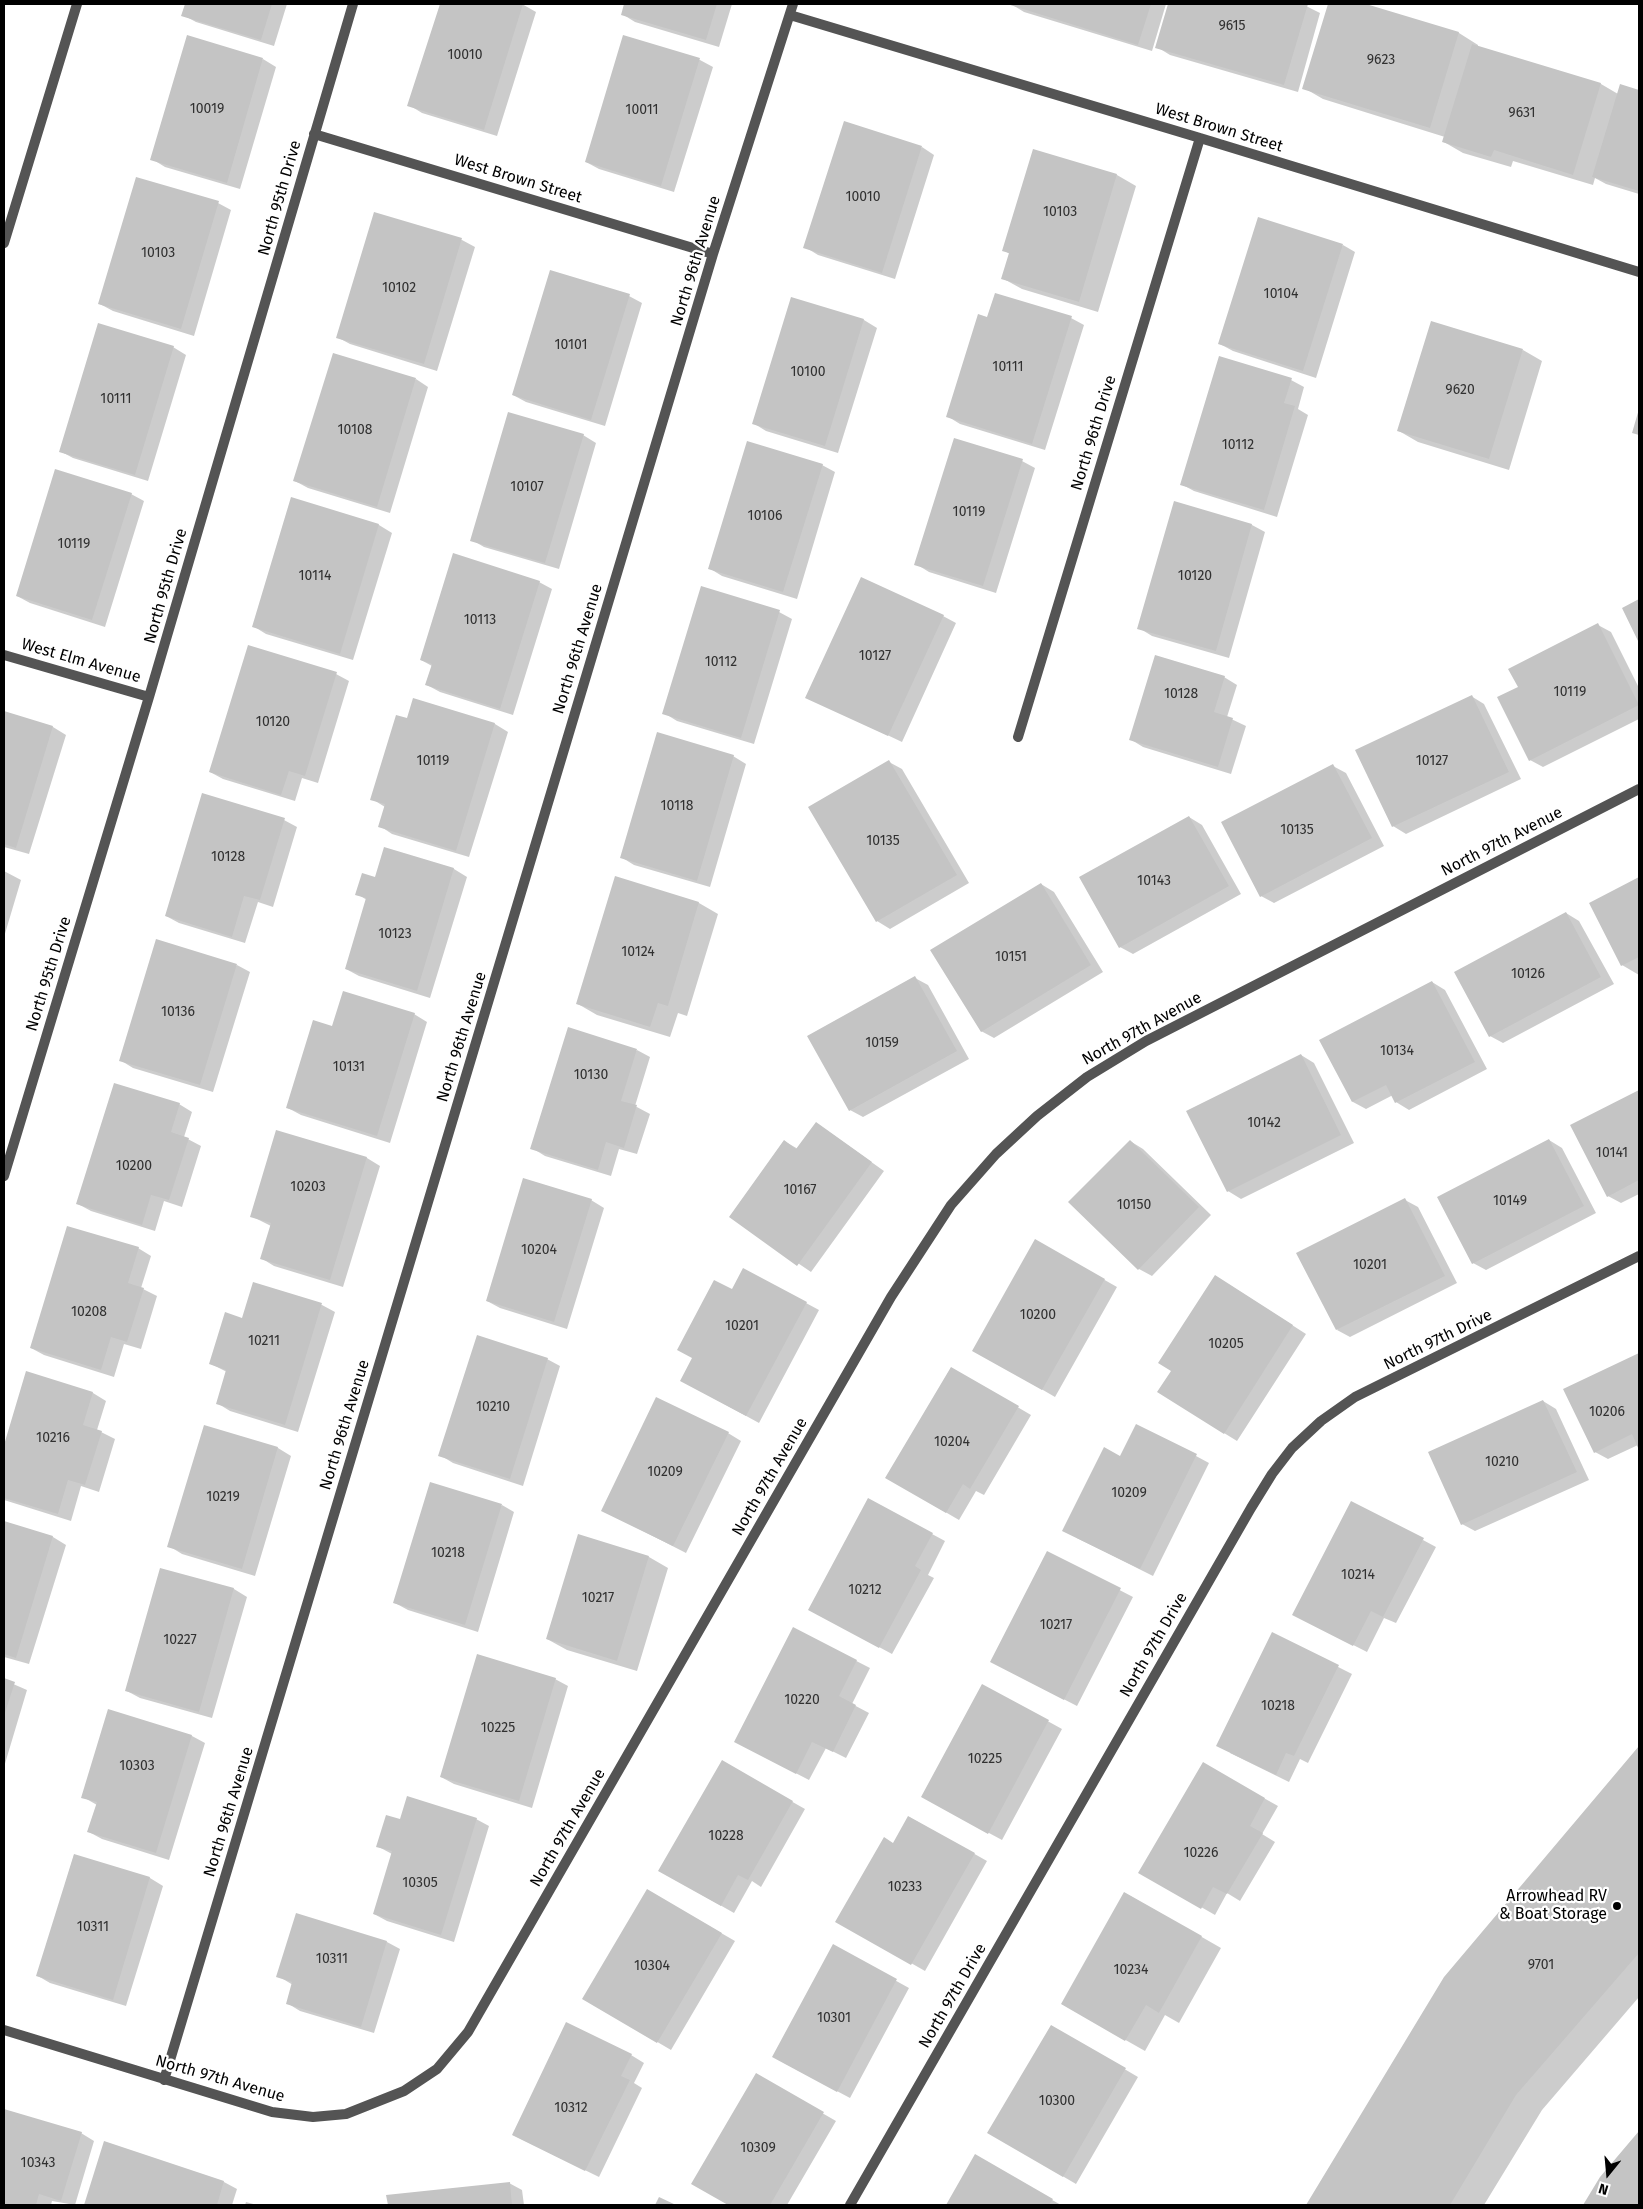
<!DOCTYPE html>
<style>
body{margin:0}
#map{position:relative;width:1643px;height:2209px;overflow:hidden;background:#fff;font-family:"Fira Sans",sans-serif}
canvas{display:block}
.frame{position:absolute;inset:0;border:5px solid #000;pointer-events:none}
.north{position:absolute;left:1583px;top:2149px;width:50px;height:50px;-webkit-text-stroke:4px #fff;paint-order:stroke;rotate:197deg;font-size:14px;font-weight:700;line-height:20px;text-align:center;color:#000}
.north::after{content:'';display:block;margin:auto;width:18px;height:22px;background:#000;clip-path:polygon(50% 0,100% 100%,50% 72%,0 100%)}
</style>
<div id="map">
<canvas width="1643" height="2209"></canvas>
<div class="frame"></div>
<div class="north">N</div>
</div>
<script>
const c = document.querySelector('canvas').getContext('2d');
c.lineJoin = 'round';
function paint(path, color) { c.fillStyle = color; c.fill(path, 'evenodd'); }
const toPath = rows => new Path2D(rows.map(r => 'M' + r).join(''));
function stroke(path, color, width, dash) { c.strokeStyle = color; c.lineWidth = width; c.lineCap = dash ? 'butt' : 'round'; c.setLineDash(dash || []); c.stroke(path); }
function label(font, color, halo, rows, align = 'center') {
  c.font = font + ' "Fira Sans",sans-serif'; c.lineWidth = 4.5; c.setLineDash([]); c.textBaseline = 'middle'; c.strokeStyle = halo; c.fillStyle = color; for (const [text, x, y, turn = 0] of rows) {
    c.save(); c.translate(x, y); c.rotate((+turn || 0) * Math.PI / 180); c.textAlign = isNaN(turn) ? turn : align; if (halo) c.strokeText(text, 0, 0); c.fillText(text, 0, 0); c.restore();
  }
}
paint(toPath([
 [186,4,287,4,274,46,196,22,183,15],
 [441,4,522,4,536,12,497,136,422,113,409,105],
 [625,4,732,4,719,47,635,22,622,14],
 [1011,4,1166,4,1152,51,1024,12],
 [1170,4,1302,4,1320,13,1298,92,1170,55,1157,47],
 [1330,4,1362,4,1459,33,1478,45,1478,47,1601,84,1618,94,1621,86,1639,91,1639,194,1606,184,1595,178,1593,185,1513,161,1511,167,1463,153,1444,142,1445,137,1323,99,1304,88],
 [624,36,700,60,713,67,674,192,599,169,586,162],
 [263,59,276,67,240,189,165,167,152,159],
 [922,147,934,155,895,279,818,255,805,247],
 [1034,150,1117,175,1136,186,1098,312,1022,289,1002,278,1010,254,1003,250],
 [218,203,231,210,194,336,113,311,100,304],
 [375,213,462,240,475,247,437,371,350,344,337,337],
 [1343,245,1355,252,1316,378,1233,351,1220,344],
 [629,296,642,303,605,426,526,402,513,395],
 [792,298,864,320,877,328,838,453,766,431,753,423],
 [1071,318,1084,325,1045,450,960,424,947,416,988,319],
 [173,347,186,355,148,481,73,458,60,451],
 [1523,350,1542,361,1509,470,1418,442,1399,431],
 [416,379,428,387,390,513,308,488,295,481],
 [1291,380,1304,387,1298,409,1308,415,1277,517,1194,491,1181,484],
 [583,435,596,443,559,569,484,547,472,540],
 [1022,461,1035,468,996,593,929,572,916,564],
 [822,465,835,472,797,599,722,576,709,568],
 [131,494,144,501,105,627,30,603,17,596],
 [292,499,379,525,392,533,353,660,266,634,253,626],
 [1175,503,1252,525,1265,532,1229,658,1152,636,1139,628],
 [539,582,552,589,513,715,440,692,427,685,432,666,421,660],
 [779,612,792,619,754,744,677,721,664,713],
 [943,616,956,623,902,742,807,697],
 [1598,625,1611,632,1639,688,1639,719,1543,767,1530,760,1519,687],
 [336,674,349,681,318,783,302,778,295,801,223,779,210,772],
 [1224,677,1237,685,1227,717,1246,726,1231,774,1143,747,1130,739],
 [1471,696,1484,704,1521,779,1406,834,1393,826,1357,751],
 [414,699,495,724,508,732,469,857,392,834,380,826,385,807,372,799,408,719],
 [4,712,53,727,66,735,29,854,4,847],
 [733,756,746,764,710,887,634,865,621,857],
 [889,762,902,769,969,883,890,929,877,921],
 [1333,766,1346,773,1384,846,1274,903,1261,896],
 [1189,817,1202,825,1241,894,1133,954,1120,947],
 [284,820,297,827,273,907,258,902,245,943,179,923,166,916],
 [385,849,454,869,467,877,430,998,359,976,346,969,367,900,357,894,376,878],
 [4,871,21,880,4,937],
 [616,878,699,903,718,914,687,1016,678,1013,670,1037,597,1015,578,1004],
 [1639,879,1639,975,1622,965,1591,903],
 [1041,884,1054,892,1103,972,994,1038,981,1031],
 [1566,913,1579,921,1614,984,1503,1043,1490,1036],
 [237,965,250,972,213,1092,133,1068,120,1060],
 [915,978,928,985,969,1059,863,1117,850,1110],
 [1432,982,1445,990,1487,1069,1409,1110,1396,1102,1393,1095,1366,1109,1353,1102,1321,1040],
 [414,1014,427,1022,390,1143,301,1115,288,1108],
 [637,1050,650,1057,635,1106,650,1114,637,1154,619,1149,611,1176,545,1156,532,1148],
 [1301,1055,1314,1063,1354,1143,1241,1199,1228,1191],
 [1639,1092,1639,1194,1621,1203,1608,1196,1572,1126],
 [179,1104,192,1112,184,1137,201,1146,182,1207,164,1201,155,1231,91,1211,78,1204],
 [277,1131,367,1158,380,1166,343,1287,274,1266,261,1258,271,1226,251,1216],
 [829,1132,884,1171,811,1272,730,1217,784,1141,798,1149],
 [1549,1140,1562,1148,1596,1213,1486,1270,1473,1263],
 [1130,1141,1143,1149,1211,1215,1152,1276,1139,1269],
 [591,1200,604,1208,567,1329,500,1308,487,1301],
 [1405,1200,1418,1207,1457,1283,1350,1337,1337,1330],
 [1036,1241,1117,1287,1055,1397,974,1350],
 [138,1248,151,1256,141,1288,157,1296,141,1349,124,1344,114,1377,44,1355,31,1348],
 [254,1284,322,1305,335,1312,298,1432,230,1411,217,1403,227,1372,211,1364,243,1319],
 [1228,1284,1306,1334,1237,1441,1224,1433],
 [732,1291,806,1303,819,1310,759,1423,695,1388],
 [1639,1354,1639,1447,1638,1445,1608,1459,1595,1452,1565,1390],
 [547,1359,560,1366,523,1486,453,1463,440,1455],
 [951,1368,1031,1415,984,1495,976,1491,959,1520,887,1478],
 [27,1373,93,1393,106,1401,97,1430,115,1439,99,1492,81,1486,71,1521,4,1500,4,1449],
 [1543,1401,1556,1409,1589,1480,1475,1531,1462,1524],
 [204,1427,278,1448,291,1456,255,1576,182,1554,169,1546],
 [728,1433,741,1441,686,1553,602,1510],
 [1196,1456,1209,1463,1153,1576,1077,1538,1121,1457],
 [502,1505,514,1512,478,1632,408,1610,395,1603],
 [4,1522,53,1537,66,1545,29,1664,4,1657],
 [932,1534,945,1541,928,1575,934,1578,892,1654,823,1617],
 [579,1536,649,1557,668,1568,637,1671,567,1650,547,1639],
 [1423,1540,1436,1547,1396,1623,1384,1618,1367,1652,1306,1621],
 [1048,1553,1133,1597,1077,1706,1005,1669],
 [161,1569,234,1589,247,1597,212,1718,140,1698,127,1691],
 [794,1629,870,1668,852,1704,869,1713,846,1758,826,1748,809,1780,749,1749],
 [1273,1634,1352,1674,1308,1763,1300,1759,1289,1782,1230,1753],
 [555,1679,568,1686,532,1808,454,1784,441,1777],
 [4,1680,27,1690,4,1767],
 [982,1685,1062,1729,1002,1840,935,1804],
 [109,1710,192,1736,205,1743,169,1860,102,1839,89,1832,97,1805,83,1797],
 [1639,1748,1639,1997,1542,2110,1484,2205,1308,2205,1445,1978],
 [722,1762,805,1809,761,1887,752,1881,734,1913,660,1871],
 [1203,1764,1278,1806,1262,1834,1275,1842,1240,1901,1227,1893,1215,1915,1140,1872],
 [909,1817,987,1861,925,1971,837,1921,894,1844],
 [476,1819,489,1826,454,1942,387,1921,374,1914,392,1854,377,1846,401,1821],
 [74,1855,150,1878,163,1886,126,2006,50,1983,38,1976],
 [648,1891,735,1941,671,2050,584,1999],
 [1125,1893,1221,1948,1179,2023,1165,2015,1145,2051,1062,2004],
 [297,1914,387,1942,400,1949,374,2033,300,2011,287,2003,293,1985,278,1976],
 [833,1946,909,1988,850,2098,786,2064],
 [1051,2026,1138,2077,1076,2184,989,2133],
 [631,2055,644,2063,634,2083,642,2088,599,2177,513,2135],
 [756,2075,836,2121,787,2205,731,2205,693,2184],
 [4,2110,81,2133,94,2141,75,2205,52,2201,51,2205,4,2205],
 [1639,2133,1639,2205,1584,2205,1601,2178],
 [105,2143,224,2182,237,2189,232,2205,85,2205],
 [975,2156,1061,2205,947,2205],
 [509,2183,522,2190,524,2205,389,2205,388,2196],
 [246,2202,257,2205,245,2205]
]), '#0003');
paint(toPath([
 [185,4,272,4,261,40,181,16],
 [440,4,523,4,484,130,407,106],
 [624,4,717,4,706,40,621,15],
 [1007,4,1151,4,1138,45],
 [1168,4,1308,4,1284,85,1155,48],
 [1328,4,1366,4,1459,32,1430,128,1302,89],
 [187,35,263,58,227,183,150,160],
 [623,35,700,58,661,186,585,162],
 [1472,44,1601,83,1573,175,1494,150,1491,157,1442,142],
 [1620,84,1639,90,1639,191,1592,177],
 [844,121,922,146,882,273,803,248],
 [1033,149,1117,174,1079,302,1001,279,1009,253,1002,251],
 [136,177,219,201,181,329,98,304],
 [374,212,462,238,424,364,336,338],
 [1258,217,1343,244,1303,371,1218,344],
 [550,270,630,294,591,420,512,395],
 [995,293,1072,316,1032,444,946,417,978,314,987,317],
 [791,297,864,319,825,446,752,424],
 [1431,321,1523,349,1489,459,1397,431],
 [98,323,174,346,135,475,59,452],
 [333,353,416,378,377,507,293,481],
 [1219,356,1292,378,1284,403,1295,406,1264,510,1180,485],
 [1639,409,1639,435,1632,433],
 [508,412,584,434,545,563,470,541],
 [954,438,1023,459,983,586,914,565],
 [747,441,823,464,783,592,708,569],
 [55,469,132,493,92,620,16,596],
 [291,497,379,524,340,654,252,627],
 [1174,501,1252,524,1216,651,1137,629],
 [453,553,540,581,500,709,425,685,432,664,420,660],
 [861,577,944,615,888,736,805,698],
 [701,586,780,610,741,738,662,714],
 [1639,599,1639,643,1622,608],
 [1598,623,1639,705,1529,761,1497,697,1518,687,1508,669],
 [248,645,337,672,305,776,289,771,281,795,209,772],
 [1155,655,1225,676,1214,712,1233,718,1218,767,1129,740],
 [1472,695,1509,772,1392,827,1355,750],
 [413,698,495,723,456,851,378,827,385,804,370,800,396,715,407,718],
 [4,711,53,726,16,848,4,844],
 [657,732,734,755,697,881,620,858],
 [889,760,957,875,876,922,808,807],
 [1333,764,1372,838,1260,897,1221,822],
 [202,793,285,818,260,900,244,896,232,937,165,916],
 [1189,816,1229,886,1119,948,1079,877],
 [384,847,454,868,417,991,345,969,366,898,355,895,362,873,375,877],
 [615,876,699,902,668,1006,658,1003,650,1027,576,1004],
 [1639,877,1639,957,1621,966,1589,903],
 [1041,883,1091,965,981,1032,930,950],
 [1566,912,1601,977,1489,1037,1454,972],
 [156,939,237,964,200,1085,119,1061],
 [915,976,957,1051,849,1111,807,1036],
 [1432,981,1475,1062,1395,1103,1386,1085,1352,1102,1319,1040],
 [343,991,415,1013,377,1136,286,1108,313,1020,332,1026],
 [568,1027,637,1049,621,1101,637,1105,624,1148,606,1142,598,1170,530,1149],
 [1301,1054,1341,1135,1227,1192,1186,1111],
 [114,1083,180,1103,171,1132,189,1138,169,1200,151,1195,142,1225,76,1204],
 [1639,1090,1639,1180,1607,1197,1570,1125],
 [816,1122,872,1162,797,1266,729,1217,784,1140,796,1149],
 [276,1130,367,1157,330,1280,260,1259,271,1223,250,1217],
 [1549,1139,1584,1206,1472,1264,1437,1197],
 [1130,1140,1199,1207,1138,1270,1068,1202],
 [523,1178,592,1199,554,1322,486,1301],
 [1405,1198,1445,1276,1336,1330,1296,1253],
 [67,1226,139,1247,128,1283,144,1288,127,1342,111,1337,101,1370,30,1348],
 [1035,1239,1105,1279,1042,1390,972,1351],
 [743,1268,807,1302,746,1416,680,1381,692,1358,677,1350,714,1280,732,1289],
 [1215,1275,1293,1325,1224,1434,1157,1392,1171,1371,1158,1363],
 [253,1282,322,1303,285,1425,216,1404,226,1370,209,1364,225,1312,242,1318],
 [477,1335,548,1358,510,1479,438,1456],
 [1639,1353,1639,1450,1632,1434,1594,1453,1563,1389],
 [951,1367,1019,1406,970,1489,963,1484,946,1513,885,1478],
 [26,1371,93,1392,83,1425,102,1431,85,1485,68,1480,58,1514,4,1498,4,1445],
 [656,1397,729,1432,673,1546,601,1511],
 [1543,1400,1577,1472,1461,1525,1428,1452],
 [1136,1424,1197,1454,1140,1569,1062,1531,1104,1447,1120,1456],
 [204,1425,278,1447,242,1569,167,1547],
 [430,1482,502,1504,465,1625,393,1603],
 [868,1498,933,1533,915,1566,921,1570,879,1648,808,1610],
 [1351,1501,1424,1538,1383,1617,1371,1611,1353,1646,1292,1615],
 [4,1521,53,1536,16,1658,4,1654],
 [578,1534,649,1556,617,1661,546,1639],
 [1047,1551,1121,1588,1064,1700,990,1662],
 [160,1568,234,1588,199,1712,125,1691],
 [793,1627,857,1660,839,1696,856,1705,833,1752,812,1742,796,1774,734,1742],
 [1272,1632,1339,1665,1294,1756,1286,1753,1276,1775,1216,1746],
 [477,1654,556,1678,519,1801,440,1777],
 [4,1678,15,1682,4,1716],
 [982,1684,1049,1720,988,1834,921,1797],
 [108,1709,192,1735,156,1853,87,1832,97,1802,81,1798],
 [1639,1746,1639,1953,1516,2095,1450,2205,1306,2205,1444,1977],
 [722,1760,793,1801,748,1880,738,1875,721,1906,658,1871],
 [1203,1762,1265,1798,1250,1826,1263,1833,1227,1894,1213,1887,1201,1909,1138,1873],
 [407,1796,477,1818,441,1935,373,1914,392,1851,376,1847,386,1815,400,1819],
 [908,1816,975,1853,911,1965,835,1922,884,1837,893,1843],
 [74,1854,150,1877,113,2000,36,1976],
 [647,1889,722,1933,657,2043,582,1999],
 [1124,1892,1202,1936,1159,2013,1146,2005,1125,2041,1061,2004],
 [296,1913,387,1941,361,2027,286,2004,292,1982,276,1977],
 [833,1944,897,1979,837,2092,772,2057],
 [566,2022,632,2054,621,2076,630,2080,585,2171,512,2135],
 [1051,2025,1126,2068,1063,2177,987,2133],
 [756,2073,824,2112,770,2205,728,2205,691,2184],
 [4,2109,82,2132,61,2201,39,2194,36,2205,4,2205],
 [1639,2131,1639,2205,1583,2205,1600,2177],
 [104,2141,224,2181,217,2205,84,2205],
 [975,2154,1053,2199,1049,2205,946,2205],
 [510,2182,512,2205,388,2205,386,2195],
 [659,2197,676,2205,655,2205]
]), '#c4c4c4');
stroke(toPath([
 [790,15,1200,138,1639,272],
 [314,134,713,254],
 [4,655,149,697],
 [1018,737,1200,138],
 [4,1176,149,697,353,4],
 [4,2030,272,2112,313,2117,346,2114,404,2091,437,2069,468,2032,891,1297,951,1205,996,1154,1037,1116,1087,1077,1146,1041,1639,789],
 [164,2080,713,254,793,4],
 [850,2205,1251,1508,1272,1474,1292,1448,1321,1421,1355,1397,1639,1256]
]), '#545454', 10);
stroke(toPath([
 [4,243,77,4]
]), '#545454', 10);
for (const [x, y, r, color] of [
 [1617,1906,5,"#000"]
]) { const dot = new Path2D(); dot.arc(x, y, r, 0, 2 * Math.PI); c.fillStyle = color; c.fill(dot); stroke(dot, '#fff', 2); }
label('14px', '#313131', null, [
 ["9615",1232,26],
 ["10010",465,55],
 ["9623",1381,60],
 ["10019",207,109],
 ["10011",642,110],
 ["9631",1522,113],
 ["10010",863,197],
 ["10103",1060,212],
 ["10103",158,253],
 ["10102",399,288],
 ["10104",1281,294],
 ["10101",571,345],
 ["10111",1008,367],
 ["10100",808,372],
 ["9620",1460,390],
 ["10111",116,399],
 ["10108",355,430],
 ["10112",1238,445],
 ["10107",527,487],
 ["10119",969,512],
 ["10106",765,516],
 ["10119",74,544],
 ["10114",315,576],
 ["10120",1195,576],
 ["10113",480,620],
 ["10127",875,656],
 ["10112",721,662],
 ["10119",1570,692],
 ["10128",1181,694],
 ["10120",273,722],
 ["10119",433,761],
 ["10127",1432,761],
 ["10118",677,806],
 ["10135",1297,830],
 ["10135",883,841],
 ["10128",228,857],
 ["10143",1154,881],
 ["10123",395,934],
 ["10124",638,952],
 ["10151",1011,957],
 ["10126",1528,974],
 ["10136",178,1012],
 ["10159",882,1043],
 ["10134",1397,1051],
 ["10131",349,1067],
 ["10130",591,1075],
 ["10142",1264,1123],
 ["10141",1612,1153],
 ["10200",134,1166],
 ["10203",308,1187],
 ["10167",800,1190],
 ["10149",1510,1201],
 ["10150",1134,1205],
 ["10204",539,1250],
 ["10201",1370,1265],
 ["10208",89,1312],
 ["10200",1038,1315],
 ["10201",742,1326],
 ["10211",264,1341],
 ["10205",1226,1344],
 ["10210",493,1407],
 ["10206",1607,1412],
 ["10216",53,1438],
 ["10204",952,1442],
 ["10210",1502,1462],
 ["10209",665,1472],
 ["10209",1129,1493],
 ["10219",223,1497],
 ["10218",448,1553],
 ["10214",1358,1575],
 ["10212",865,1590],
 ["10217",598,1598],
 ["10217",1056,1625],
 ["10227",180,1640],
 ["10220",802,1700],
 ["10218",1278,1706],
 ["10225",498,1728],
 ["10225",985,1759],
 ["10303",137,1766],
 ["10228",726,1836],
 ["10226",1201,1853],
 ["10305",420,1883],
 ["10233",905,1887],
 ["10311",93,1927],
 ["10311",332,1959],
 ["9701",1541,1965],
 ["10304",652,1966],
 ["10234",1131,1970],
 ["10301",834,2018],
 ["10300",1057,2101],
 ["10312",571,2108],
 ["10309",758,2148],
 ["10343",38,2163]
]);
label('16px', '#000', '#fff', [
 ["West Brown Street",1219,128,17],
 ["West Brown Street",518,179,17],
 ["North 95th Drive",280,198,-74],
 ["North 96th Avenue",696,261,-73],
 ["North 96th Drive",1094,433,-73],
 ["North 95th Drive",166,586,-74],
 ["North 96th Avenue",578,649,-73],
 ["West Elm Avenue",81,661,16],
 ["North 97th Avenue",1502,842,-27],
 ["North 95th Drive",49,974,-73],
 ["North 97th Avenue",1142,1029,-29],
 ["North 96th Avenue",462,1037,-73],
 ["North 97th Drive",1438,1340,-26],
 ["North 96th Avenue",345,1425,-73],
 ["North 97th Avenue",770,1477,-60],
 ["North 97th Drive",1154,1645,-60],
 ["North 96th Avenue",229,1812,-73],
 ["North 97th Avenue",568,1828,-60],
 ["North 97th Drive",953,1996,-60],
 ["North 97th Avenue",220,2079,16]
]);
label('16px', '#000', '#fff', [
 ["Arrowhead RV",1607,1897],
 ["& Boat Storage",1607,1915]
], 'right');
</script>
